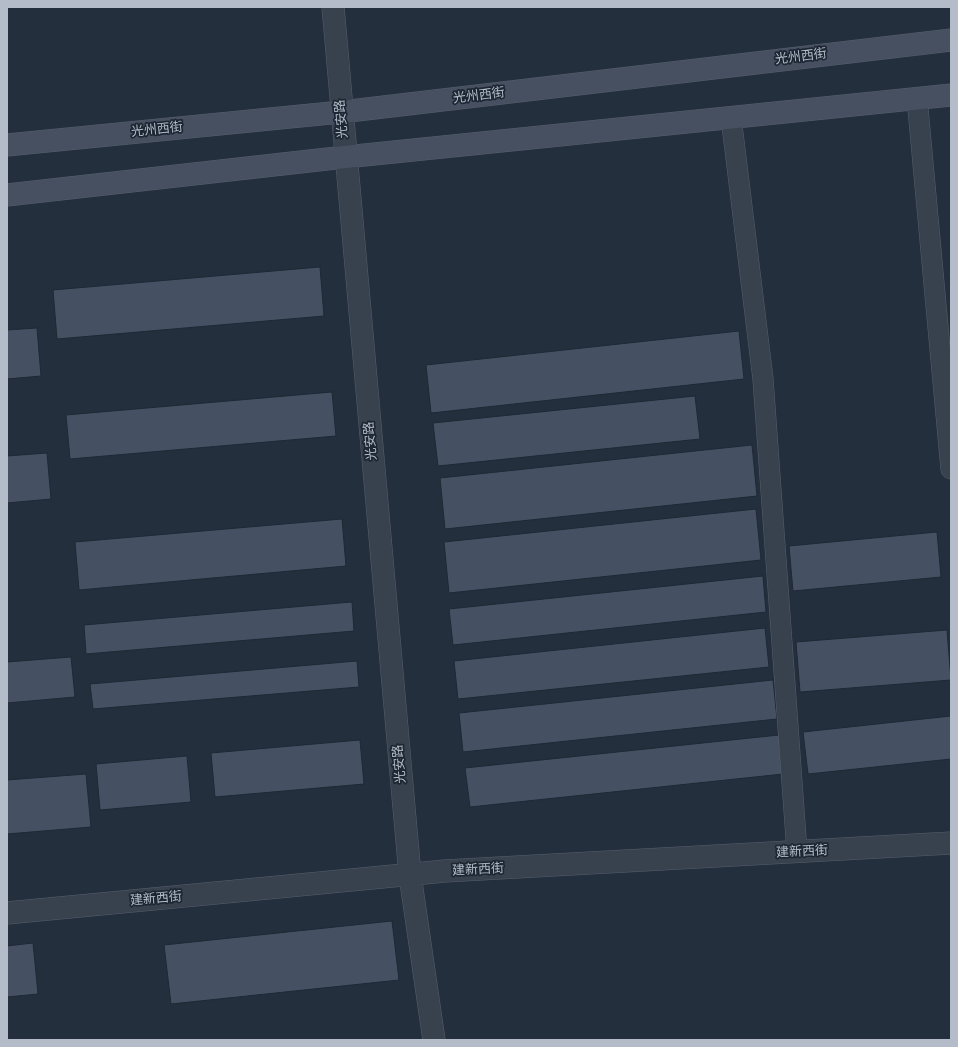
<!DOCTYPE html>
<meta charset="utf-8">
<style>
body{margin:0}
#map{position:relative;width:958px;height:1047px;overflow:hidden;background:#242f3e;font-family:"DM Sans",sans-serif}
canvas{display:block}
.frame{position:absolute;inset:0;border:8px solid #b4bcc9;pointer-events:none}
</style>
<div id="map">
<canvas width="958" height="1047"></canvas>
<div class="frame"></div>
</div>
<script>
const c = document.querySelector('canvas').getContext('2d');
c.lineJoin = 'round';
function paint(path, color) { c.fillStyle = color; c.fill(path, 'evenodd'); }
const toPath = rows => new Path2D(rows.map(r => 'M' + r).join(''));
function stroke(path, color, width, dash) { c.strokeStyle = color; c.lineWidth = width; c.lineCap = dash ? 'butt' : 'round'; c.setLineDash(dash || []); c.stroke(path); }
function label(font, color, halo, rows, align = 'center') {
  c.font = font + ' "DM Sans","Noto Sans SC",sans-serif'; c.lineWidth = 3.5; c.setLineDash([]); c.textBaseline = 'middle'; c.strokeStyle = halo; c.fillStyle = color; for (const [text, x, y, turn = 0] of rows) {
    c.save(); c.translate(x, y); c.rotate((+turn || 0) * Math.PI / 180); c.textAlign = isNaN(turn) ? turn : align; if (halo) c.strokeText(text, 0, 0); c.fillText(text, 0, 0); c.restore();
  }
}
const building = toPath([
 [320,267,324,316,57,339,53,290,320,267],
 [37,328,41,376,7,379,7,330,37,328],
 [739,331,744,379,431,413,426,365,739,331],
 [332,392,336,436,70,459,66,415,332,392],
 [695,396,700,439,438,466,433,423,695,396],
 [752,445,757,496,445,529,440,478,752,445],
 [47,453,51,499,7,503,7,456,47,453],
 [756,509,761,560,449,593,444,542,756,509],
 [342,519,346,566,79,590,75,542,342,519],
 [937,532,941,577,793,591,789,546,937,532],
 [763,576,766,612,453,645,449,609,763,576],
 [352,602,354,631,86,654,84,625,352,602],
 [765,628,769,667,458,699,454,661,765,628],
 [947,630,951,680,800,692,796,642,947,630],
 [71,657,75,697,7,703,7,662,71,657],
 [357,661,359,687,93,709,90,684,357,661],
 [773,680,777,719,463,752,459,713,773,680],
 [951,716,951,759,808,774,803,732,951,716],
 [779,735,783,774,470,807,465,768,779,735],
 [360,740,364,784,215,797,211,753,360,740],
 [187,756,191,802,100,810,96,764,187,756],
 [86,774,91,827,7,834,7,780,86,774],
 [392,921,399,980,171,1004,164,945,392,921],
 [33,943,38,994,7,997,7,946,33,943]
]);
paint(building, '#455162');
stroke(building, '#1f2835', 1);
const minor = toPath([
 [917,98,951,469],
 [731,117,763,379,797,852]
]);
const tertiary = toPath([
 [333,7,410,875,434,1040],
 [7,913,445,871,951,843]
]);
const secondary = toPath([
 [7,145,341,112,951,40],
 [7,195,345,157,951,95]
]);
stroke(minor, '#565f6c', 21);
stroke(tertiary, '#565f6c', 23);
stroke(secondary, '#565f6c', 23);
stroke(minor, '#38414e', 20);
stroke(tertiary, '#38414e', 22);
stroke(secondary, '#465061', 22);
label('13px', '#b4bcc9', '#1d2633', [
 ["光州西街",801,57,-7],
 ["光州西街",479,96,-7],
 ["光安路",342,119,-95],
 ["光州西街",157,130,-6],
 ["光安路",371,441,-95],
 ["光安路",400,764,-95],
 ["建新西街",802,852,-3],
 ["建新西街",478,870,-3],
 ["建新西街",156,899,-5]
]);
</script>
